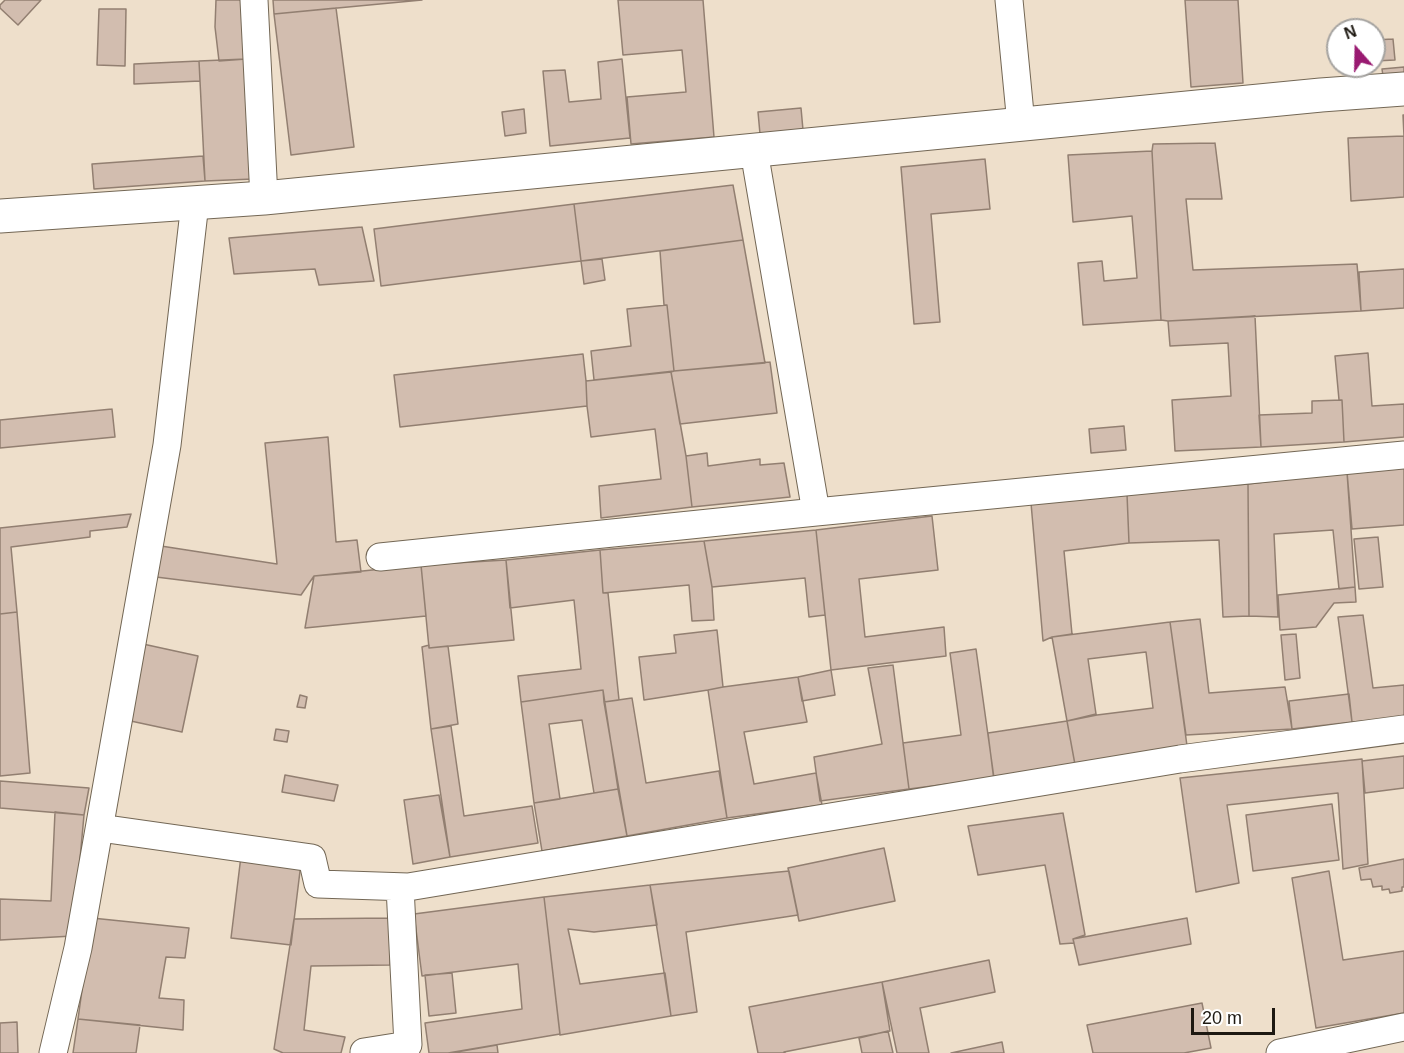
<!DOCTYPE html>
<style>
body{margin:0}
#map{position:relative;width:1404px;height:1053px;overflow:hidden;background:#eedfcb;font-family:Helvetica,sans-serif}
canvas{display:block}
.north{position:absolute;left:1326px;top:18px;width:60px;height:60px;box-sizing:border-box;background:#fff;border:2px solid #a5a3a0;border-radius:50%;rotate:340deg;font-size:16px;font-weight:700;line-height:24px;text-align:center;color:#1d1811}
.north::after{content:'';display:block;margin:auto;width:21px;height:27px;background:#991a71;clip-path:polygon(50% 0,100% 100%,50% 72%,0 100%)}
.scale{position:absolute;left:1191px;top:1008px;width:84px;height:27px;box-sizing:border-box;border:3px solid #1d1811;border-top:0;padding-left:8px;font-size:18px;line-height:21px;white-space:nowrap;color:#1d1811;-webkit-text-stroke:4px #fff;paint-order:stroke}
</style>
<div id="map">
<canvas width="1404" height="1053"></canvas>
<div class="north">N</div>
<div class="scale">20 m</div>
</div>
<script>
const c = document.querySelector('canvas').getContext('2d');
c.lineJoin = 'round';
function paint(path, color) { c.fillStyle = color; c.fill(path, 'evenodd'); }
const toPath = rows => new Path2D(rows.map(r => 'M' + r).join(''));
function stroke(path, color, width, dash) { c.strokeStyle = color; c.lineWidth = width; c.lineCap = dash ? 'butt' : 'round'; c.setLineDash(dash || []); c.stroke(path); }
const building = toPath([
 [5,0,41,0,18,25,0,8,0,5,5,0],
 [216,0,243,0,246,59,219,61,215,27,216,0],
 [273,0,422,0,274,14,273,0],
 [618,0,703,0,714,137,631,144,627,97,686,92,682,50,623,55,618,0],
 [1185,0,1238,0,1243,83,1191,87,1185,0],
 [336,8,354,147,291,155,274,14,336,8],
 [99,9,126,9,125,66,97,65,99,9],
 [1393,39,1395,60,1374,61,1374,40,1393,39],
 [246,59,253,179,205,181,199,61,246,59],
 [622,59,630,138,550,146,543,71,565,70,569,102,601,99,598,62,622,59],
 [199,61,200,81,134,84,134,64,199,61],
 [1404,67,1404,81,1384,83,1382,69,1404,67],
 [801,108,803,130,760,134,758,112,801,108],
 [524,109,526,133,505,136,502,112,524,109],
 [1403,115,1404,115,1404,197,1351,201,1348,138,1404,136,1403,115],
 [1215,143,1222,199,1186,199,1193,270,1357,264,1361,311,1168,321,1161,320,1152,151,1153,144,1215,143],
 [1152,151,1161,320,1083,325,1078,263,1102,261,1104,281,1137,278,1132,216,1073,222,1068,155,1152,151],
 [203,156,205,181,94,189,92,164,203,156],
 [985,159,990,209,931,214,940,322,914,324,901,167,985,159],
 [733,185,743,240,581,261,574,204,733,185],
 [574,204,581,261,381,286,374,229,574,204],
 [362,227,374,281,319,285,315,269,234,274,229,238,362,227],
 [743,240,765,363,674,371,667,305,664,305,660,251,743,240],
 [602,259,605,280,584,284,581,261,602,259],
 [1404,269,1404,308,1361,311,1359,272,1404,269],
 [667,305,674,371,594,380,591,351,631,346,627,309,667,305],
 [1255,316,1261,447,1175,451,1172,400,1231,396,1228,343,1170,346,1168,321,1255,316],
 [1368,353,1372,406,1404,404,1404,437,1344,442,1342,400,1339,400,1335,356,1368,353],
 [583,354,586,381,587,406,400,427,394,375,583,354],
 [770,362,777,413,680,424,671,372,674,371,770,362],
 [671,372,686,456,692,507,601,518,599,486,661,479,655,429,591,437,587,406,586,381,671,372],
 [1342,400,1344,442,1261,447,1259,415,1312,413,1312,401,1342,400],
 [112,409,115,437,0,448,0,420,112,409],
 [1124,426,1126,450,1091,453,1089,429,1124,426],
 [328,437,336,542,357,540,361,572,314,576,301,595,156,577,161,546,277,564,265,443,328,437],
 [707,453,708,466,760,459,760,465,784,463,790,497,692,507,686,456,707,453],
 [1404,467,1404,525,1352,529,1347,472,1404,467],
 [1347,472,1355,587,1339,589,1333,530,1274,534,1278,617,1249,616,1248,484,1347,472],
 [1248,484,1249,616,1223,617,1219,540,1129,543,1127,494,1248,484],
 [1127,494,1129,543,1064,551,1072,634,1052,637,1043,641,1031,503,1127,494],
 [131,514,127,527,90,531,90,537,11,547,17,612,0,614,0,528,131,514],
 [932,516,938,570,859,579,865,637,944,627,946,656,831,670,816,530,932,516],
 [816,530,825,615,809,617,805,578,712,587,704,541,816,530],
 [1378,537,1383,587,1359,589,1354,539,1378,537],
 [704,541,712,587,714,620,692,621,689,585,603,593,600,550,704,541],
 [600,550,603,593,608,593,619,700,604,702,603,690,521,702,518,676,581,669,574,600,510,608,506,560,600,550],
 [506,560,514,640,429,648,421,565,506,560],
 [421,565,426,616,305,628,314,576,421,565],
 [1355,587,1356,602,1334,603,1316,627,1280,630,1278,595,1355,587],
 [17,612,30,773,0,776,0,614,17,612],
 [1363,615,1373,688,1404,685,1404,718,1352,722,1338,617,1363,615],
 [1200,619,1209,693,1285,687,1292,729,1186,735,1170,622,1200,619],
 [1170,622,1188,753,1076,770,1067,721,1097,715,1153,708,1146,652,1088,659,1096,714,1067,721,1052,637,1170,622],
 [717,630,723,687,708,690,644,700,639,657,676,653,674,635,717,630],
 [1296,634,1300,678,1285,680,1281,635,1296,634],
 [143,644,198,656,182,732,126,720,143,644],
 [429,645,429,648,448,646,458,724,431,729,422,647,429,645],
 [976,649,994,778,909,789,903,743,961,735,950,653,976,649],
 [893,665,909,789,820,801,814,757,882,744,868,668,893,665],
 [831,670,835,695,802,701,798,677,831,670],
 [798,677,807,722,744,732,754,784,816,773,822,805,727,818,708,690,723,687,798,677],
 [603,690,618,789,594,793,582,720,549,724,560,799,534,803,521,702,603,690],
 [1349,694,1352,722,1292,729,1289,701,1349,694],
 [300,695,307,697,305,708,297,707,300,695],
 [632,698,646,783,719,771,727,818,627,836,604,702,632,698],
 [1067,721,1076,770,994,781,988,733,1067,721],
 [451,726,464,816,532,806,538,843,450,857,431,729,451,726],
 [276,729,289,731,287,742,274,740,276,729],
 [1404,756,1404,788,1365,793,1362,761,1404,756],
 [1362,759,1368,864,1343,869,1338,793,1227,805,1239,883,1196,892,1180,778,1362,759],
 [285,775,338,785,334,801,282,792,285,775],
 [0,781,89,788,84,815,0,808,0,781],
 [618,789,627,836,542,851,534,803,618,789],
 [439,795,450,857,413,864,404,800,439,795],
 [1332,804,1339,860,1253,871,1246,815,1332,804],
 [55,812,84,815,73,936,0,940,0,899,51,901,55,812],
 [1063,813,1085,935,1073,939,1074,943,1060,944,1045,865,978,875,968,826,1063,813],
 [884,848,895,901,799,921,788,868,884,848],
 [241,856,301,863,291,945,231,938,241,856],
 [1404,859,1404,887,1402,887,1402,891,1390,893,1389,889,1382,890,1382,886,1373,887,1371,879,1361,880,1359,868,1404,859],
 [789,871,798,915,686,932,697,1012,671,1016,650,885,789,871],
 [1329,871,1343,960,1404,951,1404,1013,1316,1028,1292,878,1329,871],
 [650,885,657,925,594,932,568,929,580,984,665,973,671,1016,560,1035,544,897,650,885],
 [544,897,560,1034,448,1053,429,1053,425,1023,522,1009,518,964,422,976,414,914,544,897],
 [92,918,189,928,185,958,166,957,159,998,184,1000,183,1030,78,1019,92,918],
 [391,918,390,965,311,966,304,1030,345,1037,341,1053,283,1053,274,1049,294,919,391,918],
 [1187,918,1191,944,1079,965,1073,939,1187,918],
 [989,960,995,992,920,1008,929,1053,897,1053,882,982,989,960],
 [452,973,456,1013,429,1016,425,975,452,973],
 [882,982,890,1031,784,1052,785,1053,758,1053,749,1007,882,982],
 [1202,1003,1211,1048,1184,1053,1093,1053,1087,1025,1202,1003],
 [78,1019,140,1025,136,1053,73,1053,78,1019],
 [17,1022,18,1053,0,1053,0,1023,17,1022],
 [888,1031,893,1053,862,1053,859,1038,888,1031],
 [1002,1042,1004,1053,951,1053,1002,1042],
 [497,1045,498,1053,451,1053,497,1045]
]);
paint(building, '#d2bdaf');
stroke(building, '#927f71', 1.5);
const minor = toPath([
 [254,0,264,198],
 [1009,0,1021,124],
 [754,151,816,512],
 [380,557,816,512,1404,455],
 [100,828,312,858,318,884,408,887,1180,759,1404,729],
 [53,1053,78,948,167,445,195,203],
 [364,1053,364,1052,408,1045,400,887],
 [1280,1053,1404,1027]
]);
const tertiary = toPath([
 [0,216,264,198,1321,95,1404,89]
]);
stroke(minor, '#736755', 29);
stroke(tertiary, '#736755', 35);
stroke(minor, '#fff', 27);
stroke(tertiary, '#fff', 33);
</script>
